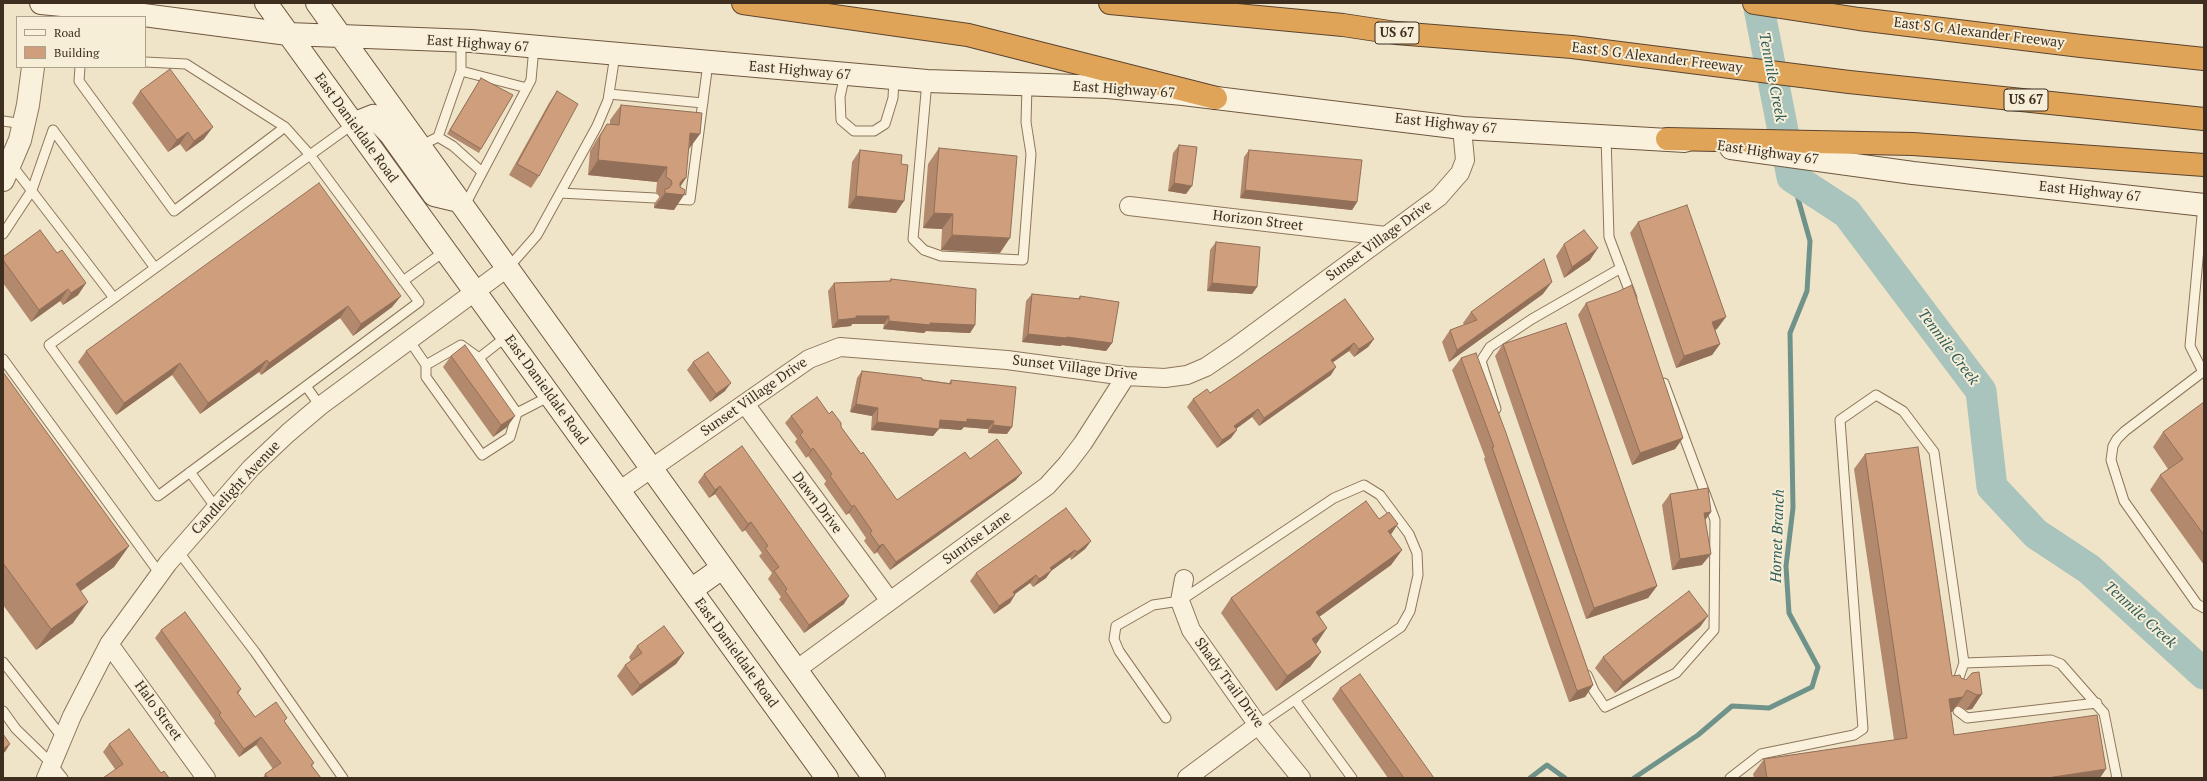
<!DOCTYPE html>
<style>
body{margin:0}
#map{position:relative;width:2207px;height:781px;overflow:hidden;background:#f0e4c8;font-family:"PT Serif",serif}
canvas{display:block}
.frame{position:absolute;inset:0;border:4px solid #3d2e20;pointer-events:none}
.legend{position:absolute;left:16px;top:16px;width:130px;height:52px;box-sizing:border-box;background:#f7eed8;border:1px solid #ada18e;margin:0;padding:5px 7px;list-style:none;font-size:12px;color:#3d2e20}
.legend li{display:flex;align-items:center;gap:8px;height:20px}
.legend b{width:20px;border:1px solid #ada18e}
</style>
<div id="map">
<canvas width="2207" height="781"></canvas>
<div class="frame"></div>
<ul class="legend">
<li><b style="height:5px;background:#faf1dc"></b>Road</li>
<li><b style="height:11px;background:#cf9f7d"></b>Building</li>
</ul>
</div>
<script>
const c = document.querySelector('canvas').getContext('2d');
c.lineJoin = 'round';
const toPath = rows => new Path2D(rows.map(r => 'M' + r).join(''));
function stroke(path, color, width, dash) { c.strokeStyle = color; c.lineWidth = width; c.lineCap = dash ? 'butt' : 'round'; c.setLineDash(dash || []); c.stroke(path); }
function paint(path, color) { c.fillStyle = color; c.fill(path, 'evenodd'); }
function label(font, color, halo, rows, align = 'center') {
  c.font = font + ' "PT Serif",serif'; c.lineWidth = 4; c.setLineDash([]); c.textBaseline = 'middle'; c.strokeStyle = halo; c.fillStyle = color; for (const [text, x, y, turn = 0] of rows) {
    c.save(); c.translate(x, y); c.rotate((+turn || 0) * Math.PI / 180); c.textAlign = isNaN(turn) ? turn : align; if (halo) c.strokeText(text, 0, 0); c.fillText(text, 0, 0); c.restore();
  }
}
stroke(toPath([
 [1530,778,1547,765,1565,778],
 [1634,778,1698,735,1732,706,1769,708,1812,687,1818,667,1789,613,1786,566,1793,508,1790,333,1807,291,1810,241,1792,177]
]), '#6f938a', 5);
stroke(toPath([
 [1758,3,1792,177,1847,213,1981,391,1992,487,2036,534,2089,569,2204,674]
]), '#a9c4bc', 31);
const service = toPath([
 [145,62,186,64,285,127,310,155,419,302,158,496,49,345,114,298,310,155,353,124],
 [80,67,79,81,174,211,285,127],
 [461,71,527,88],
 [845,74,840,97,841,120,854,131,874,131,885,124,893,98,894,79],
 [927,81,913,239,924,250,941,256,1023,260,1031,154,1026,122,1027,86],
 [609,94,703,103],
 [3,121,24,124],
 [1606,136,1609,237,1632,298],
 [438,137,461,71,461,41],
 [420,146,438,137,453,146,482,172],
 [11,164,114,298],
 [560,193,655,198],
 [675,199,690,200,708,63],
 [464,207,531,80,534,47],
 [3,234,32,190,53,130,155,268],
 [508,268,537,235,597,126,608,100,615,55],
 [403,281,445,251],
 [507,336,479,358,517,413,550,396],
 [409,340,426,365],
 [479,358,461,345,426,365,426,377,482,455,510,437,517,413],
 [3,359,160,574],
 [2204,371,2125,431,2117,439,2113,446,2111,460,2124,501,2197,604,2204,608],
 [2203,372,2190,346,2203,205],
 [306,386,320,406],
 [1496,409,1481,361,1490,347,1532,319,1621,268],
 [190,472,216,508],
 [178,551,255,652,343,778],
 [3,662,62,737],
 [1587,675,1594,691,1605,707,1676,673,1714,630,1715,520,1664,383],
 [1956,686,1964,663],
 [1295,700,1352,778],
 [3,711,16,729,51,763,63,778],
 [1958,711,1967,718,2097,703],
 [1166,718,1119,651,1114,639,1116,626,1153,605,1180,601,1334,498,1364,485,1380,495,1409,534,1417,553,1418,575,1410,611,1401,627,1258,725],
 [1730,778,1761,754,1854,735,1863,729,1840,420,1876,395,1903,411,1934,452,1964,663,2051,660,2061,664,2104,713,2117,778]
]);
const minor = toPath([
 [1129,206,1386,236],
 [745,404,890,601],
 [619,491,809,359,840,347,1007,360,1126,376,1165,378,1187,375,1206,367,1234,348,1439,197,1460,173,1465,160,1462,128],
 [1184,579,1180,601,1191,630,1258,725,1301,778],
 [109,644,206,778],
 [796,670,1047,486,1067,464,1083,443,1126,376],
 [46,778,72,716,109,644,168,563,251,468,288,433,320,406,507,268],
 [1187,778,1258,725]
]);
const tertiary = toPath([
 [3,180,20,140,28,105,33,67]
]);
const secondary = toPath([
 [41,3,83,7,288,34,471,41,927,81,1107,87,1183,94,1462,128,1685,141],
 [266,3,827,778],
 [317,3,874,778],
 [353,124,373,116,391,135,434,195,459,201],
 [1731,148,1913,173,2204,205],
 [691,590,722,568]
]);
const motorway = toPath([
 [743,3,968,35,1216,98],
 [1110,3,1343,25,1396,33,1572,47,1849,82,2204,119],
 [1754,3,1859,19,2081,46,2204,59],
 [1667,139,1913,144,2204,165]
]);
stroke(service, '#8d765c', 11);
stroke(minor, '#8d765c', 20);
stroke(tertiary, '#8d765c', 24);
stroke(secondary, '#6f573f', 24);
stroke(motorway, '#5b4430', 24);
stroke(service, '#faf1dc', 9);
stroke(minor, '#faf1dc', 18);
stroke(tertiary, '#faf1dc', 22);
stroke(secondary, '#faf1dc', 22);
stroke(motorway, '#e0a458', 22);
paint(toPath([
 [481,78,481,149,479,153,447,134],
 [140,91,204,139,186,152,180,144,168,152,132,103],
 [557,91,539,176,531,188,509,175,549,103],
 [621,105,689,149,680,186,674,210,654,208,654,204,660,196,656,192,657,182,588,175,590,151,597,139,607,124,610,124,610,120],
 [1179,145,1186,194,1168,191,1173,153],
 [939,148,1000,253,941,250,942,229,923,228,928,164],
 [860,150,901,164,896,213,848,208,852,162],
 [1249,150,1357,202,1352,210,1240,198,1244,157],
 [1638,222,1717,329,1715,330,1720,344,1712,355,1676,368,1630,233],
 [1216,242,1257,287,1252,294,1207,291,1210,250],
 [1564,244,1590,260,1564,278,1556,256],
 [57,253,86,283,78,295,63,305,60,301,31,322,3,283,3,257],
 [891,279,975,325,970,333,926,331,924,333,883,329,884,324,852,324,851,326,832,328,828,291,834,283,889,281],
 [1032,294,1078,299,1080,296,1112,343,1106,351,1062,345,1061,346,1022,342,1026,301],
 [1543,294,1449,362,1442,342,1450,330,1464,325,1463,323,1471,312],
 [401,296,392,307,353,336,340,318,261,375,259,372,200,414,172,375,116,415,78,362,86,351],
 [1345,299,1374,339,1368,347,1354,357,1349,351,1332,362,1331,375,1259,426,1252,417,1236,429,1231,438,1217,448,1187,407,1193,399,1210,393,1231,379],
 [1586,303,1683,438,1675,449,1632,465,1578,315],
 [1503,344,1657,586,1648,598,1586,619,1495,356],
 [451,356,507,427,493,437,443,367],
 [1461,358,1593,685,1585,697,1569,702,1484,459,1485,457,1452,370],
 [693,362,725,391,710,402,687,370],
 [862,371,949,383,951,380,1007,434,988,433,988,429,964,427,961,430,939,428,933,436,871,430,872,416,850,412,857,378],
 [3,372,129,546,114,567,81,591,73,623,36,650,3,605],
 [2204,402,2204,565,2150,490,2160,475,2168,469,2153,447,2163,432],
 [829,414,841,427,861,454,897,500,970,459,1016,480,890,570,877,552,874,554,864,541,866,538,849,513,846,515,824,484,826,481,808,456,806,458,795,442,797,439,785,423,791,416],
 [742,446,844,604,804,633,779,599,781,597,768,579,772,573,759,556,762,553,745,530,742,532,715,494,709,498,698,482,704,474],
 [1865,454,1952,676,1961,678,1982,694,1972,709,1966,710,1957,706,1952,712,1951,712,1954,735,2100,778,1754,778,1753,774,1764,759,1894,740,1854,469],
 [1670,494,1711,512,1705,520,1702,565,1672,570,1662,505],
 [1379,519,1402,550,1391,565,1319,617,1317,643,1316,644,1321,652,1310,667,1276,691,1221,613,1231,598],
 [1091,541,1085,549,1071,560,1070,557,1051,571,1046,578,1033,587,1030,583,1014,594,1010,603,994,614,970,581,976,573],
 [1700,627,1615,693,1595,668,1603,657],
 [161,630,241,689,238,694,255,717,285,722,314,763,312,766,321,778,263,778,265,774,273,769,256,745,239,757,214,723,215,721,155,638],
 [637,646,684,653,676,664,632,696,617,676,625,665,631,661,629,657],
 [1340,688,1434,778,1388,778,1332,699],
 [109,744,161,773,115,769,103,752]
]), '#b2896c');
paint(toPath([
 [213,127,204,139,186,152,194,141],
 [188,132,180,144,168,152,177,140],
 [690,133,700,134,689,149],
 [598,160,667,167,657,182,588,175],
 [686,178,676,193,684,195,674,210,654,208,665,193,683,179],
 [1174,183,1192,186,1186,194,1168,191],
 [1245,190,1357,202,1352,210,1240,198],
 [856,196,904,201,896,213,848,208],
 [934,213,953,214,942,229,923,228],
 [952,235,1010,238,1000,253,941,250],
 [1598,248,1590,260,1564,278,1572,267],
 [1552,282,1543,294,1449,362,1457,350],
 [86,283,78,295,63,305,71,293],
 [1212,283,1257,287,1252,294,1207,291],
 [68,289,60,301,31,322,39,310],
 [401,296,392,307,353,336,361,324],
 [348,306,340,318,261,375,269,363],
 [856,316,889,316,884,324,852,324,851,326,832,328,838,320],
 [1726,317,1717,329,1704,333,1712,322],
 [889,321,930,323,975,325,970,333,926,331,924,333,883,329],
 [1028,334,1067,337,1112,343,1106,351,1062,345,1061,346,1022,342],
 [1374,339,1368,347,1354,357,1359,349],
 [1354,343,1349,351,1325,368,1331,360],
 [1720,344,1712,355,1676,368,1684,356],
 [267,360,259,372,200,414,208,403],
 [180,363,172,375,116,415,124,403],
 [1336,367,1331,375,1259,426,1264,418],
 [731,383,725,391,710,402,716,394],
 [856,404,878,408,872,416,850,412],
 [1258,409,1252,417,1229,434,1234,426],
 [515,416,507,427,493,437,501,425],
 [967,419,994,421,988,429,964,427,961,430,934,428,940,420],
 [877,422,939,429,933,436,871,430],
 [993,425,1012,427,1007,434,988,433],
 [1237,430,1231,438,1217,448,1222,440],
 [1683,438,1675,449,1632,465,1640,453],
 [813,448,808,456,806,458,811,450],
 [1022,473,1016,480,890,570,896,562],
 [720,486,715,494,709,498,715,490],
 [854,505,849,513,846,515,852,507],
 [1711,512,1703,523,1704,513],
 [751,522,745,530,742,532,748,524],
 [1398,524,1388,539,1388,531],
 [1091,541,1085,549,1071,560,1077,552],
 [883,544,877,552,874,554,879,546],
 [129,546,114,567,61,605,76,584],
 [1075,550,1070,557,1051,571,1046,578,1033,587,1039,579,1050,568],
 [1402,550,1391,565,1305,627,1316,612],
 [1711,554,1702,565,1672,570,1680,559],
 [1036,575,1030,583,1007,600,1013,592],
 [1657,586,1648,598,1586,619,1594,608],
 [1015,595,1010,603,994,614,999,606],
 [849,596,844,604,804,633,809,625],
 [88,602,73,623,36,650,51,629],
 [1708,616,1700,627,1615,693,1623,682],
 [1327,628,1317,643,1301,654,1312,639],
 [1321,652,1310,667,1276,691,1287,676],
 [684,653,676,664,632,696,640,685],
 [1593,685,1585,697,1569,702,1577,691],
 [1982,694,1972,709,1966,710,1977,695],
 [1963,697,1952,712,1938,714,1949,699],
 [261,737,256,745,239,757,244,749],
 [10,744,5,752,3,753,3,749],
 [2106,769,2100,778,2047,778]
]), '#916f58');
const building = toPath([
 [170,69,213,127,194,141,188,132,177,140,140,91,170,69],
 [481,78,513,95,481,149,450,130,481,78],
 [557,91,578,104,539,176,517,164,557,91],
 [621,105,702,113,700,134,690,133,686,178,683,179,680,183,680,187,685,190,684,195,665,193,665,189,669,188,672,184,671,180,666,177,667,167,598,160,600,136,607,124,619,125,621,105],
 [1179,145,1197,147,1192,186,1174,183,1179,145],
 [939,148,1017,156,1010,238,952,235,953,214,934,213,939,148],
 [860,150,902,155,901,164,908,165,904,201,856,196,860,150],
 [1249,150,1362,160,1357,202,1245,190,1249,150],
 [319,183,401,296,361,324,348,306,269,363,267,360,208,403,180,363,124,403,86,351,319,183],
 [1687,205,1726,317,1712,322,1720,344,1684,356,1638,222,1687,205],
 [40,230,57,253,62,250,86,283,71,293,68,289,39,310,3,260,3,257,40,230],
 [1584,230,1598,248,1572,267,1564,244,1584,230],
 [1216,242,1260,247,1257,287,1212,283,1216,242],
 [1544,259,1552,282,1457,350,1450,330,1477,320,1471,312,1544,259],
 [891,279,976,289,975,325,930,323,930,325,889,321,889,316,856,316,856,318,838,320,834,283,891,281,891,279],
 [1632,285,1683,438,1640,453,1586,303,1617,292,1632,285],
 [1032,294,1080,299,1080,296,1119,302,1112,343,1067,337,1066,338,1028,334,1032,294],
 [1345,299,1374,339,1359,349,1354,343,1331,360,1336,367,1264,418,1258,409,1234,426,1237,430,1222,440,1193,399,1207,389,1210,393,1231,379,1345,299],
 [1566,323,1657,586,1594,608,1503,344,1566,323],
 [465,345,515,416,501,425,451,356,465,345],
 [708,352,731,383,716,394,693,362,708,352],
 [1476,353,1506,433,1593,685,1577,691,1492,447,1494,447,1461,358,1476,353],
 [862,371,922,378,922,380,951,384,951,380,1016,387,1012,427,993,425,994,421,967,419,967,422,940,420,939,429,877,422,878,408,856,404,862,371],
 [3,372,129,546,76,584,88,602,51,629,3,563,3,372],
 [817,397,829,414,832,411,841,423,841,427,861,454,863,452,897,500,965,452,970,459,997,439,1022,473,896,562,883,544,879,546,870,533,872,531,854,505,852,507,830,476,832,474,813,448,811,450,800,435,803,432,791,416,817,397],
 [2204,402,2204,535,2160,475,2183,459,2163,432,2204,402],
 [742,446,849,596,809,625,785,591,787,589,774,571,779,567,765,548,768,546,751,522,748,524,720,486,715,490,704,474,742,446],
 [1918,447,1952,676,1960,675,1961,678,1966,680,1972,673,1979,672,1982,694,1977,695,1967,690,1963,697,1949,699,1954,735,2097,715,2106,769,2047,778,1767,778,1764,759,1907,738,1865,454,1918,447],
 [1708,488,1711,512,1704,513,1711,554,1680,559,1670,494,1708,488],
 [1366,501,1379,519,1389,512,1398,524,1388,531,1402,550,1316,612,1327,628,1312,639,1321,652,1287,676,1231,598,1366,501],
 [1066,508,1091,541,1077,552,1075,550,1050,568,1052,570,1039,579,1036,575,1013,592,1015,595,999,606,976,573,1066,508],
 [1689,591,1708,616,1623,682,1603,657,1689,591],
 [185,612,241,689,237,692,255,717,276,702,287,718,284,721,314,763,311,765,321,778,268,778,265,774,281,763,261,737,244,749,219,715,221,713,161,630,185,612],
 [664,626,684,653,640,685,625,665,642,653,637,646,664,626],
 [1360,674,1434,778,1404,778,1340,688,1360,674],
 [129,729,161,773,164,771,169,778,103,778,123,764,109,744,129,729],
 [3,734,10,744,3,749,3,734]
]);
paint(building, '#cf9f7d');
stroke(building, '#916f58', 1);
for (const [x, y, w] of [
 [1397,33,44],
 [2026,100,44]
]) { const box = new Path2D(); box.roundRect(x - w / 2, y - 11, w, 22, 3); c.fillStyle = '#f7eed8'; c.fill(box); stroke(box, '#3d2e20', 1); }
label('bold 13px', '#3d2e20', null, [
 ["US 67",1397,33],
 ["US 67",2026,100]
]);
label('14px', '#3d2e20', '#f7eed8', [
 ["East S G Alexander Freeway",1979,33,7],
 ["East Highway 67",478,44,4],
 ["East S G Alexander Freeway",1657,58,7],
 ["East Highway 67",800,71,5],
 ["East Highway 67",1124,90,4],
 ["East Highway 67",1446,124,6],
 ["East Danieldale Road",356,128,54],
 ["East Highway 67",1768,153,8],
 ["East Highway 67",2090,192,6],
 ["Horizon Street",1258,221,7],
 ["Sunset Village Drive",1379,241,-36],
 ["Sunset Village Drive",1075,368,7],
 ["East Danieldale Road",546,390,54],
 ["Sunset Village Drive",754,397,-35],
 ["Candlelight Avenue",236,488,-47],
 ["Dawn Drive",817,503,53],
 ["Sunrise Lane",977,538,-36],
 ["East Danieldale Road",736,653,54],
 ["Shady Trail Drive",1229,683,54],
 ["Halo Street",158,711,54]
]);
label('italic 15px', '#2f5d5a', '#f7eed8', [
 ["Tenmile Creek",1772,77,79],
 ["Tenmile Creek",1948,347,53],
 ["Hornet Branch",1778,536,-88],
 ["Tenmile Creek",2140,615,42]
]);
</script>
